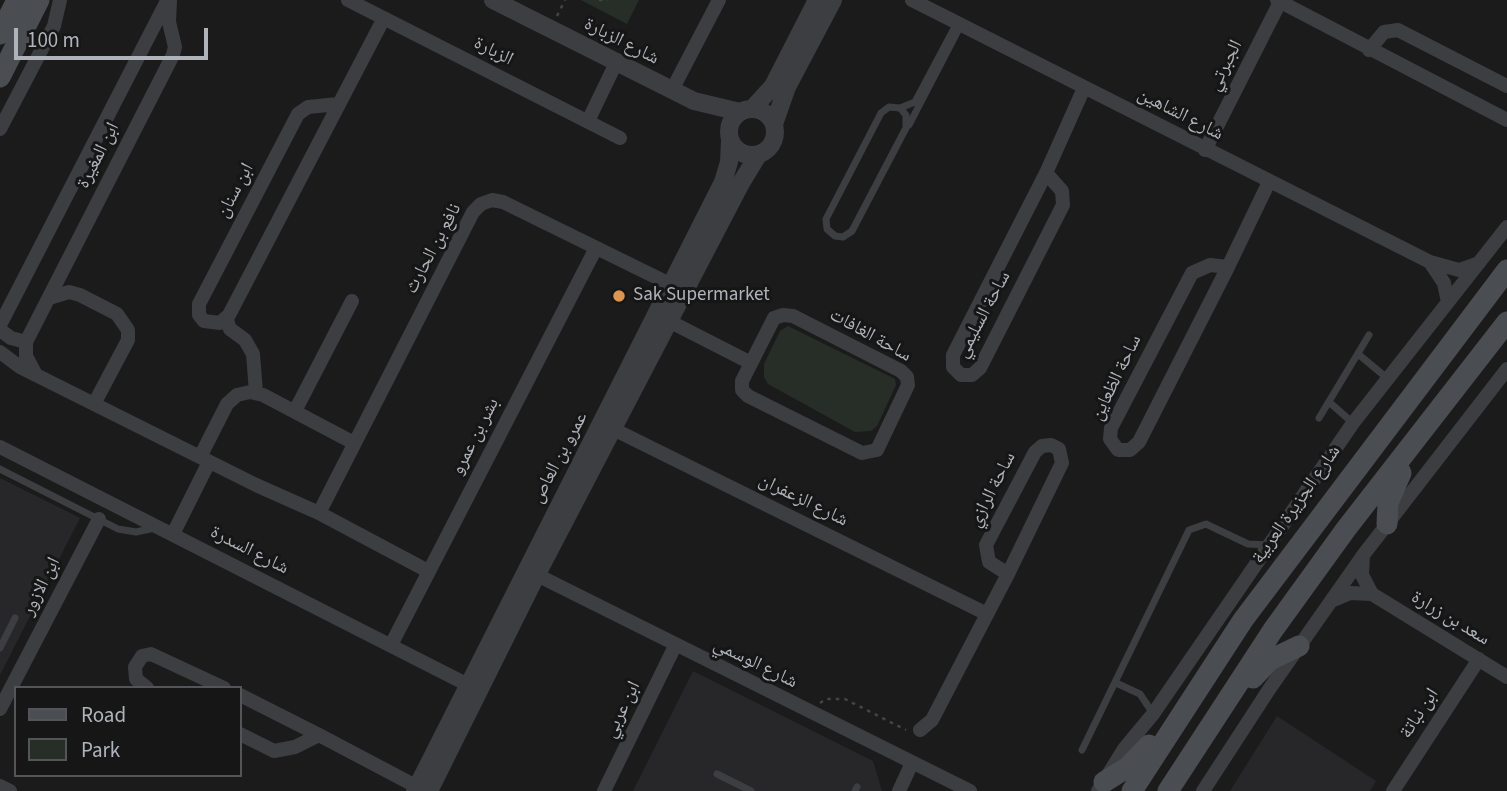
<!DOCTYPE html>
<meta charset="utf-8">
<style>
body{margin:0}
#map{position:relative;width:1507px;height:791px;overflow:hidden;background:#1b1b1c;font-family:"Source Sans 3",sans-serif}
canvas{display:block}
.legend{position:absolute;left:14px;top:686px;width:228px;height:91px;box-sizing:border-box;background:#161617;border:2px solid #535558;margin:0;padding:9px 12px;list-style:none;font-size:21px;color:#afb4ba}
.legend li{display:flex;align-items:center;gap:14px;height:35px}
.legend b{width:35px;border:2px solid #535558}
.scale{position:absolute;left:14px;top:28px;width:194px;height:32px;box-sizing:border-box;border:4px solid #afb4ba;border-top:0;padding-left:9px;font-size:21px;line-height:24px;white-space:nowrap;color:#afb4ba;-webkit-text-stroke:5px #161617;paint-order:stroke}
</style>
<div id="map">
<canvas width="1507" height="791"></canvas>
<ul class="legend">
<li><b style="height:9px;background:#4a4d51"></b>Road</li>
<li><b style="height:19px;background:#272e27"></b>Park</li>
</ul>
<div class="scale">100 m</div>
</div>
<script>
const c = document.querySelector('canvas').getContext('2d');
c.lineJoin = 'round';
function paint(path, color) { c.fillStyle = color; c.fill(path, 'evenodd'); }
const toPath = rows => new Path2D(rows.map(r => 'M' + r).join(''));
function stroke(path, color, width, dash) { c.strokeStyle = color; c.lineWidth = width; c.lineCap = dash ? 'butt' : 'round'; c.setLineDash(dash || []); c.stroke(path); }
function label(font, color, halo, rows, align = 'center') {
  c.font = font + ' "Source Sans 3","Noto Naskh Arabic",sans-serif'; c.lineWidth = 6; c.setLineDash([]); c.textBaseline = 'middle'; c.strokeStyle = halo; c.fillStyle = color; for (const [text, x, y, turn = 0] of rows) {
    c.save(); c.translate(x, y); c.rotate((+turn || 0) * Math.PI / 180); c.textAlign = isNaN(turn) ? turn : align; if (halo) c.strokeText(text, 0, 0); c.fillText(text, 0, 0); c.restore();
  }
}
paint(toPath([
 [0,478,80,518,0,675],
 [693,671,873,761,882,791,633,791],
 [1277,716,1376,781,1370,791,1230,791]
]), '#272729');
paint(toPath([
 [581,0,639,0,627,24],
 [788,326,895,379,896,385,877,426,871,431,855,432,768,384,764,377,764,364,780,331]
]), '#272e27');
stroke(toPath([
 [599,0,608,0],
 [557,16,565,0],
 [820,703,826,699,845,699,906,730]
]), '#424548', 2.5, [3.5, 5]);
stroke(toPath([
 [900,108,906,115,906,128,852,231,843,237,835,236,827,229,826,219,881,113,889,107,900,108,915,102,957,23],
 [909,125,961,25],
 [1358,354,1387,378],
 [1329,402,1353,423],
 [1319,418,1369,335],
 [0,469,118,529,136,532,155,528],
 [0,648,15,618],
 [1116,683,1140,694,1152,712],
 [1082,750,1189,530,1206,524,1248,544,1268,545],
 [717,774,751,791],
 [855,791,857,787]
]), '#3c3e41', 7);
stroke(toPath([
 [348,0,620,138],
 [912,0,1430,262,1459,270,1479,263],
 [1277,0,1507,120],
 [1369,50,1384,32,1398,30,1507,86],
 [672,90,719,0],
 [338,104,308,107,298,114,199,304,199,315,204,321,220,323,229,315,384,18],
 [588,121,616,63],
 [0,129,54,26,60,0],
 [1205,150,1281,0],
 [1046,173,1062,191,1063,205,980,368,972,375,961,375,953,367,953,355,1046,173,1084,88],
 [1430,262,1444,283,1448,302],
 [1210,265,1228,267,1139,442,1130,450,1118,450,1110,439,1111,428,1192,273,1210,265],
 [1228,267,1269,182],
 [49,298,69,292,80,295,117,314,128,330,128,340,94,404],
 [783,315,793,316,901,371,907,377,908,385,877,450,862,453,748,396,742,390,742,381,774,318,783,315],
 [661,317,751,363],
 [226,318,230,329,245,340,253,354,256,392],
 [0,325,167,1],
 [0,330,11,338,26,342],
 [0,352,20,367,256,485,319,513,428,571],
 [35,373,26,356,26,342,173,55,175,47,169,22,170,0],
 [295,411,352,301],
 [605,425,987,614],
 [1051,445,1059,449,1062,463,1008,574,989,562,986,545,1035,452,1042,446,1051,445],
 [0,447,476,689],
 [200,457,227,404,237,395,250,392,263,395,354,443],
 [319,513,473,212,481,204,492,200,503,202,680,289],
 [173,534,209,462],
 [1363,556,1362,575,1372,594],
 [529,571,970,791],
 [1331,601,1350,593,1372,594,1507,677],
 [391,645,596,248],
 [147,688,136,679,135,667,142,656,151,654,224,688],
 [240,695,319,735,295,747,274,751,240,734],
 [0,709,99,519],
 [920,730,932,720,1008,574],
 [319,735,425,791],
 [0,786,10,791],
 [604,791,675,646],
 [899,791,912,763],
 [1098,791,1124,749,1153,714,1353,423,1507,227],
 [1203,791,1270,688,1364,554,1507,369],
 [1393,791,1479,659]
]), '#3c3e41', 14);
stroke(toPath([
 [493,0,694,101,740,112],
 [753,108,773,86,817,0],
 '729 132a23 23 0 1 1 46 0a23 23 0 1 1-46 0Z',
 [774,124,787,87,833,0],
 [415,791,723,182,729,162,730,141],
 [429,791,537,574,741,183,758,155]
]), '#3c3e41', 18);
stroke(toPath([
 [0,34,17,0],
 [0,77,39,0],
 [1387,524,1388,503,1401,473],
 [1253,678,1270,660,1299,646],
 [1104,782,1128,767,1149,745],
 [1132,791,1243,620,1507,270],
 [1168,791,1273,630,1346,529,1507,322]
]), '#4a4d51', 21);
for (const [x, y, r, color] of [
 [619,296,7,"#dd9552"]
]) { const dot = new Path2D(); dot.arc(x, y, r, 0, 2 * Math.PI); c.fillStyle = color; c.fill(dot); stroke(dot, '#161617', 2.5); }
label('19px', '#afb4ba', '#161617', [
 ["شارع الزبارة",621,42,27],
 ["الزبارة",493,52,27],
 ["الجبرتي",1226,66,-63],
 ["شارع الشاهين",1180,115,27],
 ["ابن المغيرة",99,156,-63],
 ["ابن سنان",236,191,-62],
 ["نافع بن الحارث",434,249,-62],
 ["ساحة السليمي",984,315,-62],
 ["ساحة الغافات",870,336,29],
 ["ساحة الظعاين",1117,378,-64],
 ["بشر بن عمرو",476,437,-63],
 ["عمرو بن العاص",560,458,-62],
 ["ساحة الرازي",993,490,-63],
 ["شارع الزعفران",803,501,26],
 ["شارع الجزيرة العربية",1297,505,-55],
 ["شارع السدرة",249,551,27],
 ["ابن الازور",42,587,-63],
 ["سعد بن زرارة",1450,619,31],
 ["شارع الوسمي",755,664,26],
 ["ابن عربي",623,710,-64],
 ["ابن نباتة",1420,714,-57]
]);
label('19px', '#afb4ba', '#161617', [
 ["Sak Supermarket",633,296]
], 'left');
</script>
